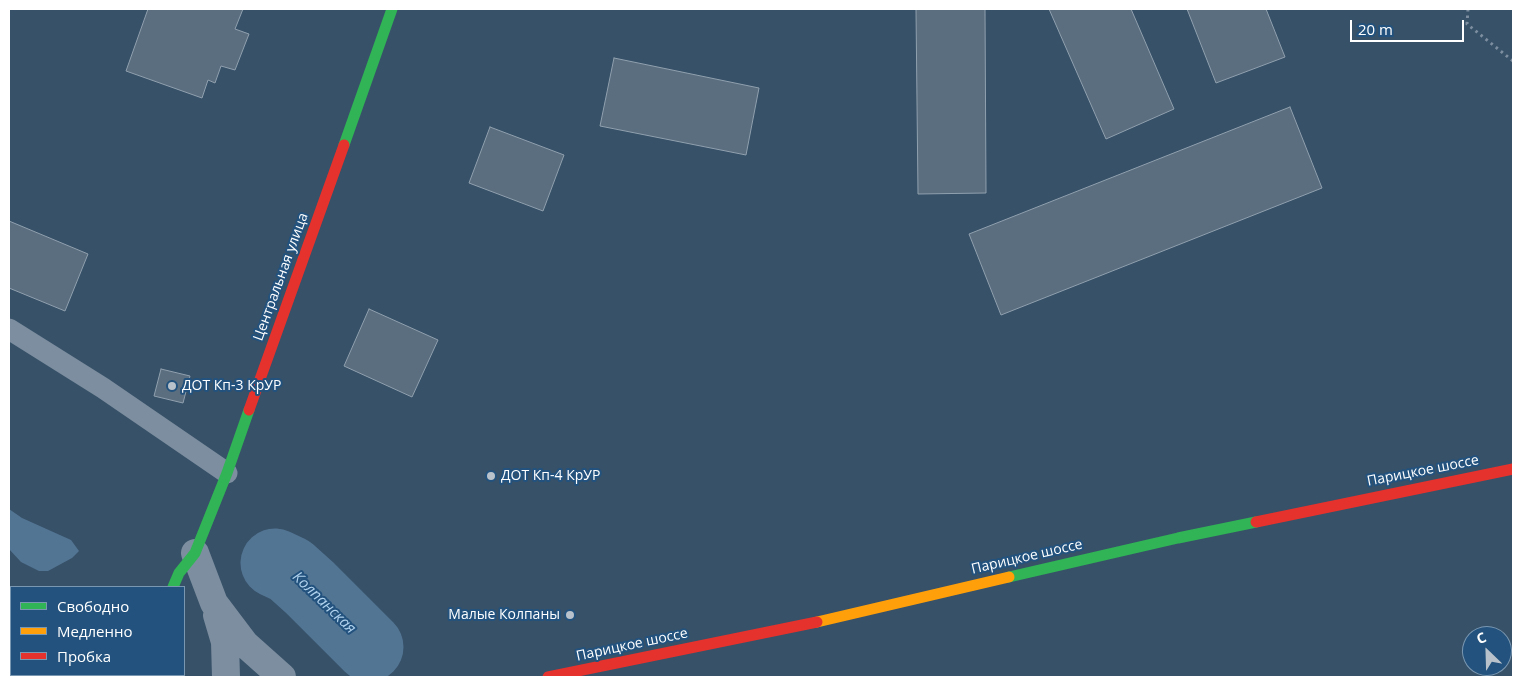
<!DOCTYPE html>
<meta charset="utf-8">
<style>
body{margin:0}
#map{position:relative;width:1522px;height:686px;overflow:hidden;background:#375168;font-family:"Open Sans",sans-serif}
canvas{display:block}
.frame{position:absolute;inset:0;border:10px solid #fff;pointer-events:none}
.legend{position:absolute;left:10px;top:586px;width:175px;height:90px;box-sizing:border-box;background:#22527d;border:1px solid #7a97b1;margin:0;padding:6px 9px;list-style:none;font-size:15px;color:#fff}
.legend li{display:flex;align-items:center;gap:10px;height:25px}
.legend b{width:25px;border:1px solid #7a97b1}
.north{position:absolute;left:1462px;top:626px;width:50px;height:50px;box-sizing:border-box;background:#22527d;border:1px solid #7a97b1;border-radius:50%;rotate:336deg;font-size:14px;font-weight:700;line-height:20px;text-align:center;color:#fff}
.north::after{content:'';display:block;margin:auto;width:18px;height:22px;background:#b9c2ca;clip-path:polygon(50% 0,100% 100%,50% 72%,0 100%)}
.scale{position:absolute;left:1350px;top:20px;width:114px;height:22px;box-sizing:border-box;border:2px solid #fff;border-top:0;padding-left:6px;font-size:15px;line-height:18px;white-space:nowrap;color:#fff;-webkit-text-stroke:4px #22527d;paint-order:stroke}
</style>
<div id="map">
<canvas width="1522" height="686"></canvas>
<div class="frame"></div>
<ul class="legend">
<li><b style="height:6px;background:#30b455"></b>Свободно</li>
<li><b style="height:6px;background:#ff9f0a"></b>Медленно</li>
<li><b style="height:6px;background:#e5322d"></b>Пробка</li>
</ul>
<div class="north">С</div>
<div class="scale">20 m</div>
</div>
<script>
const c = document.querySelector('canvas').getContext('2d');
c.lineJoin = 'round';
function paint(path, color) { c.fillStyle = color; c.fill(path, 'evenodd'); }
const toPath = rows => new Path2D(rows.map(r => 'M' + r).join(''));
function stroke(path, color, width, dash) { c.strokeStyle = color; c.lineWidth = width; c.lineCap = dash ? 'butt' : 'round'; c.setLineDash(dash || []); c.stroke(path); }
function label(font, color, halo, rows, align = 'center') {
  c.font = font + ' "Open Sans",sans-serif'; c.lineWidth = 4; c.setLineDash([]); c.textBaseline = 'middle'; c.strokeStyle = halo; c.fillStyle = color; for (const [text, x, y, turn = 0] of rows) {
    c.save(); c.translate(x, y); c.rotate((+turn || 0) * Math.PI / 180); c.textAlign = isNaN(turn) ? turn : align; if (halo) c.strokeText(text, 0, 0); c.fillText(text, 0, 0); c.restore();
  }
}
paint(toPath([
 [9,509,22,518,71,540,79,551,72,558,48,571,39,571,21,562,9,549],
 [283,558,311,561,335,572,369,630,369,647,346,648,308,625,286,600,271,579]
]), '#537594');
stroke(toPath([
 [275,563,290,570,310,588,369,647]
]), '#537594', 69);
const building = toPath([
 [148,9,243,9,235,29,249,34,235,70,221,66,215,83,208,80,202,98,126,71,148,9],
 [916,9,985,9,986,193,918,194,916,9],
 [1049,9,1131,9,1174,109,1106,139,1049,9],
 [1187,9,1266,9,1285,57,1216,83,1187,9],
 [614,58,759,88,746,155,600,126,614,58],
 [1290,107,1322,188,1001,315,969,234,1290,107],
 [490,127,564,155,543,211,469,183,490,127],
 [9,221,88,254,65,311,9,288,9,221],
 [369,309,438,340,412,397,344,366,369,309],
 [161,369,190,376,183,403,154,396,161,369]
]);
paint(building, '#5a6e80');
stroke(building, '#90a0ae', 1);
stroke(toPath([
 [1468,9,1467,24,1513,61]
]), '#7c8e9f', 3, [2.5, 4]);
stroke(toPath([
 [9,329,103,388,227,473]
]), '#7c8e9f', 21);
stroke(toPath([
 [195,553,214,603,245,644,282,677],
 [217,615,225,642,226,677],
 [164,675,165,677]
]), '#7c8e9f', 28);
stroke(toPath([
 [344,145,392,9],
 [1009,577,1178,538,1256,522],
 [173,587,179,573,195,553,227,473,249,410]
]), '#30b455', 11);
stroke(toPath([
 [817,622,1009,577]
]), '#ff9f0a', 11);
stroke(toPath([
 [249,410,344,145],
 [1256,522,1513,469],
 [548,677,817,622]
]), '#e5322d', 11);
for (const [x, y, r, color] of [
 [172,386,5,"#b9c2ca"],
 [491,476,5,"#b9c2ca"],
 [570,615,5,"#b9c2ca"]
]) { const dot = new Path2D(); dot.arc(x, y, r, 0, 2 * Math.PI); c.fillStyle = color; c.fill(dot); stroke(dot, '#22527d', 2); }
label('14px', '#fff', '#22527d', [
 ["Центральная улица",281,277,-70],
 ["Парицкое шоссе",1423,471,-11],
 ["Парицкое шоссе",1027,557,-13],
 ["Парицкое шоссе",632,645,-12]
]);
label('14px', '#fff', '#22527d', [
 ["ДОТ Кп-3 КрУР",182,386],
 ["ДОТ Кп-4 КрУР",501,476],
 ["Малые Колпаны",560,615,"right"]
], 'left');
label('italic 15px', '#b1d2ee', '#22527d', [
 ["Колпанская",324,603,44]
]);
</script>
